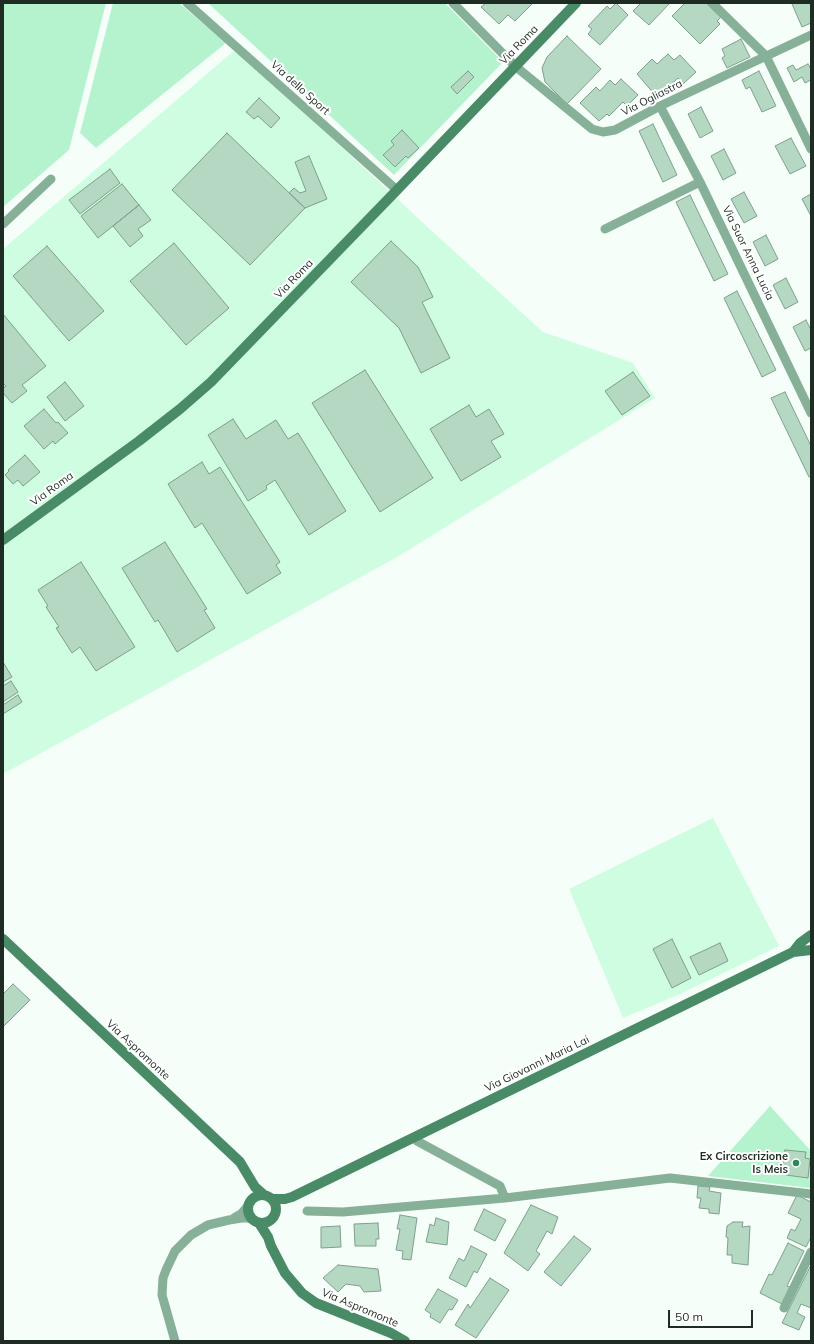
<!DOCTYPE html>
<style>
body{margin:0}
#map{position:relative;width:814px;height:1344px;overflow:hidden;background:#f6fef9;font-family:Mulish,sans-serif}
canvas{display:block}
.frame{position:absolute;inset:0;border:4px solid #1e2c23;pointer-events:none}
.scale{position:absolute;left:668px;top:1310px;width:85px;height:18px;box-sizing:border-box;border:2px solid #1e2c23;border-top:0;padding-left:5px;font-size:12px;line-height:14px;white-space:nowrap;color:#1e2c23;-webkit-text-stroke:3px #fff;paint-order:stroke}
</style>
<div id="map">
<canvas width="814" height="1344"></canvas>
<div class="frame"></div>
<div class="scale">50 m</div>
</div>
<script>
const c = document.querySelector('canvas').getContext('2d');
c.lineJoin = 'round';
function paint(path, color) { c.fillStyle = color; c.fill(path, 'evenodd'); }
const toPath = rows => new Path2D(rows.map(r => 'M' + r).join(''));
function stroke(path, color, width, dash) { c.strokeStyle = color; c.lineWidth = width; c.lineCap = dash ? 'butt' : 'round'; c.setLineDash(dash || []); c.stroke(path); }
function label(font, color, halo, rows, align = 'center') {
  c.font = font + ' Mulish,sans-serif'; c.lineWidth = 4; c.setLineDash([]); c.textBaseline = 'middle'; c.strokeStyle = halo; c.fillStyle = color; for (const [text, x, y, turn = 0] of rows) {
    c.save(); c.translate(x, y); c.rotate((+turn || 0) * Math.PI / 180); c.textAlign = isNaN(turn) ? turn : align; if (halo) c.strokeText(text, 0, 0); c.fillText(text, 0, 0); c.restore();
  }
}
paint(toPath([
 [236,49,434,233,543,332,633,363,655,398,397,557,3,774,3,249],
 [713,818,779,946,680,994,623,1018,569,889]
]), '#cffde1');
paint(toPath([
 [3,3,106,3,69,150,3,207],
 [113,3,179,3,226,43,96,148,80,133],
 [208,3,445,3,503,62,394,175],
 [770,1106,811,1151,811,1188,708,1176]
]), '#b5f2ce');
const building = toPath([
 [486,3,531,3,532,4,515,21,508,15,499,24,481,7,486,3],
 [616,3,628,15,600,45,588,34,592,29,588,26,607,6,610,9,616,3],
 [641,3,670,3,649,25,633,11,641,3],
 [685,3,706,3,721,17,717,21,720,24,700,44,672,16,685,3],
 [793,3,811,3,811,23,802,27,792,4,793,3],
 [567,36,601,69,567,104,545,82,542,68,547,57,567,36],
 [741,39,750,57,727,68,722,58,725,56,722,49,741,39],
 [668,54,674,60,680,55,696,72,683,84,678,78,663,92,661,91,656,96,637,74,652,59,657,64,668,54],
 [808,64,811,69,811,80,805,83,802,77,794,82,787,68,793,65,796,70,808,64],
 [468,71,474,77,457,94,451,87,468,71],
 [759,71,776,106,762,112,750,87,746,89,742,80,759,71],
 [621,79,638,95,627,106,623,102,609,116,607,114,599,121,580,103,596,87,600,91,610,80,615,85,621,79],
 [259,98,280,118,271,128,258,116,254,119,246,112,259,98],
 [701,107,713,131,700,138,688,114,701,107],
 [653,124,677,175,663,182,639,131,653,124],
 [402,130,419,148,408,158,406,156,395,167,383,155,394,145,391,141,402,130],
 [227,133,305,208,250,265,172,190,227,133],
 [791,138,806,166,790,174,775,146,791,138],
 [724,149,736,173,723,180,711,156,724,149],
 [309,156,327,199,305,208,289,193,294,188,300,193,306,191,295,162,309,156],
 [110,169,120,183,80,214,69,200,110,169],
 [122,184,139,205,98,238,81,216,122,184],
 [744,192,757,216,744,223,731,199,744,192],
 [811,194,811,216,802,199,811,194],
 [690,195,728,274,714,281,676,202,690,195],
 [139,205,151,220,138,229,143,236,130,247,113,226,139,205],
 [766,235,778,259,765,266,753,242,766,235],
 [391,241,418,267,433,297,422,302,450,358,421,373,399,328,351,282,391,241],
 [174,243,229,308,186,345,130,281,174,243],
 [47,246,104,311,69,341,13,276,47,246],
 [786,278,798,302,785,309,773,285,786,278],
 [737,291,776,370,762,377,724,298,737,291],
 [3,314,46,366,22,385,27,391,12,403,3,393,3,388,6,386,3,383,3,314],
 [806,320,811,330,811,348,805,351,793,327,806,320],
 [365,370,433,478,380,512,312,403,365,370],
 [633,372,650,396,622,415,605,391,633,372],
 [65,382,84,406,65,421,47,397,65,382],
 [785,392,811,446,811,476,809,477,771,398,785,392],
 [469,405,476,417,489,409,504,434,491,441,501,457,461,481,430,429,469,405],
 [44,409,56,423,58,422,68,433,55,444,53,441,44,449,24,426,44,409],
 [233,419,246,439,276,420,288,439,298,433,346,511,309,535,275,480,266,486,267,489,248,501,208,435,233,419],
 [25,455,40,472,23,486,18,480,13,484,5,475,9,471,8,470,25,455],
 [202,462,209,474,220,467,280,562,276,565,281,573,247,594,202,523,195,528,168,484,202,462],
 [165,542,207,609,204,610,215,628,177,652,158,620,155,622,122,568,165,542],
 [81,562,135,647,96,671,80,647,72,653,56,628,59,627,46,607,48,606,38,590,81,562],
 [3,662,12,677,3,682,3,662],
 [11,681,18,692,3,702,3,686,11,681],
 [18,695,22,702,3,714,3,705,18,695],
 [672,939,691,978,672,988,653,949,672,939],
 [720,943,728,961,699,975,690,957,720,943],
 [13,984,30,1000,3,1027,3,994,13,984],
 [785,1150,806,1152,805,1158,810,1159,808,1178,786,1175,786,1167,783,1167,785,1150],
 [698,1186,710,1187,709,1191,721,1193,719,1214,709,1213,709,1209,699,1208,701,1198,697,1198,698,1186],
 [797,1195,811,1202,811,1237,806,1247,787,1238,791,1229,795,1231,801,1219,788,1213,797,1195],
 [531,1205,558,1217,552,1234,547,1231,536,1251,540,1254,528,1271,504,1253,531,1205],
 [484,1209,506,1220,495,1241,474,1230,484,1209],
 [400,1215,417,1218,411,1260,402,1259,403,1251,396,1250,400,1229,397,1229,400,1215],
 [436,1218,449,1222,447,1245,426,1242,430,1224,434,1226,436,1218],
 [733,1222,743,1222,742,1227,750,1226,748,1265,732,1263,732,1255,727,1255,728,1238,726,1237,727,1226,733,1222],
 [378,1223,379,1239,376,1239,376,1246,355,1246,354,1224,378,1223],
 [340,1226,341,1247,321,1248,321,1227,340,1226],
 [574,1236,591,1249,561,1286,544,1272,574,1236],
 [788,1243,804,1251,787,1286,790,1287,782,1304,760,1293,769,1274,772,1275,788,1243],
 [471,1246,487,1254,477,1273,474,1271,466,1287,449,1278,459,1258,464,1261,471,1246],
 [338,1265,378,1269,381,1291,364,1292,360,1286,346,1284,338,1292,323,1278,338,1265],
 [811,1265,811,1308,801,1304,797,1313,805,1317,799,1330,782,1323,811,1265],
 [490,1278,509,1290,476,1338,455,1325,468,1304,470,1308,490,1278],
 [438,1289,458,1300,452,1310,449,1309,440,1323,430,1317,431,1314,425,1310,438,1289]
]);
paint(building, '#b4d8c2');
stroke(building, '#7da08b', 1);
stroke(toPath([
 [187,3,397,190],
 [453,3,515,66,592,129,603,132,615,130,660,106,811,35],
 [712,3,766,56,811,149],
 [660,106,700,182,811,413],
 [3,224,51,179],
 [605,229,700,182],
 [415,1138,417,1141,500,1186,505,1198,670,1178,811,1194],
 [307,1211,343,1212,505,1198],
 [234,1218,241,1214,248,1206],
 [784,1308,811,1252],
 [175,1341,162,1295,163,1278,166,1270,175,1251,191,1235,208,1225,229,1220,242,1218,247,1218,254,1220]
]), '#86b097', 9);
stroke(toPath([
 [3,540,139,441,180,409,211,382,397,190,576,3],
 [3,939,240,1162,255,1187,263,1194],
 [793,952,800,943,811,935],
 '248 1209a14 14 0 1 1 28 0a14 14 0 1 1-28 0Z',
 [273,1199,285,1199,292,1197,793,952,811,950],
 [259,1223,268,1237,271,1246,285,1273,302,1293,316,1303,391,1333,405,1341]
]), '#498b67', 10);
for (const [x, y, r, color] of [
 [796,1163,4,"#2d855a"]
]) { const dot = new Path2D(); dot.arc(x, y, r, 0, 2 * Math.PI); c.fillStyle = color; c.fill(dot); stroke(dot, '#fff', 1.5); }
label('11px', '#1e2c23', '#fff', [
 ["Via Roma",519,45,-46],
 ["Via dello Sport",300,88,42],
 ["Via Ogliastra",652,98,-27],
 ["Via Suor Anna Lucia",748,253,64],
 ["Via Roma",294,279,-46],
 ["Via Roma",52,489,-36],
 ["Via Aspromonte",138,1050,43],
 ["Via Giovanni Maria Lai",537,1064,-26],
 ["Via Aspromonte",360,1308,23]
]);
label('bold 11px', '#1e2c23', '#fff', [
 ["Ex Circoscrizione",788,1157],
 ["Is Meis",788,1170]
], 'right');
</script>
